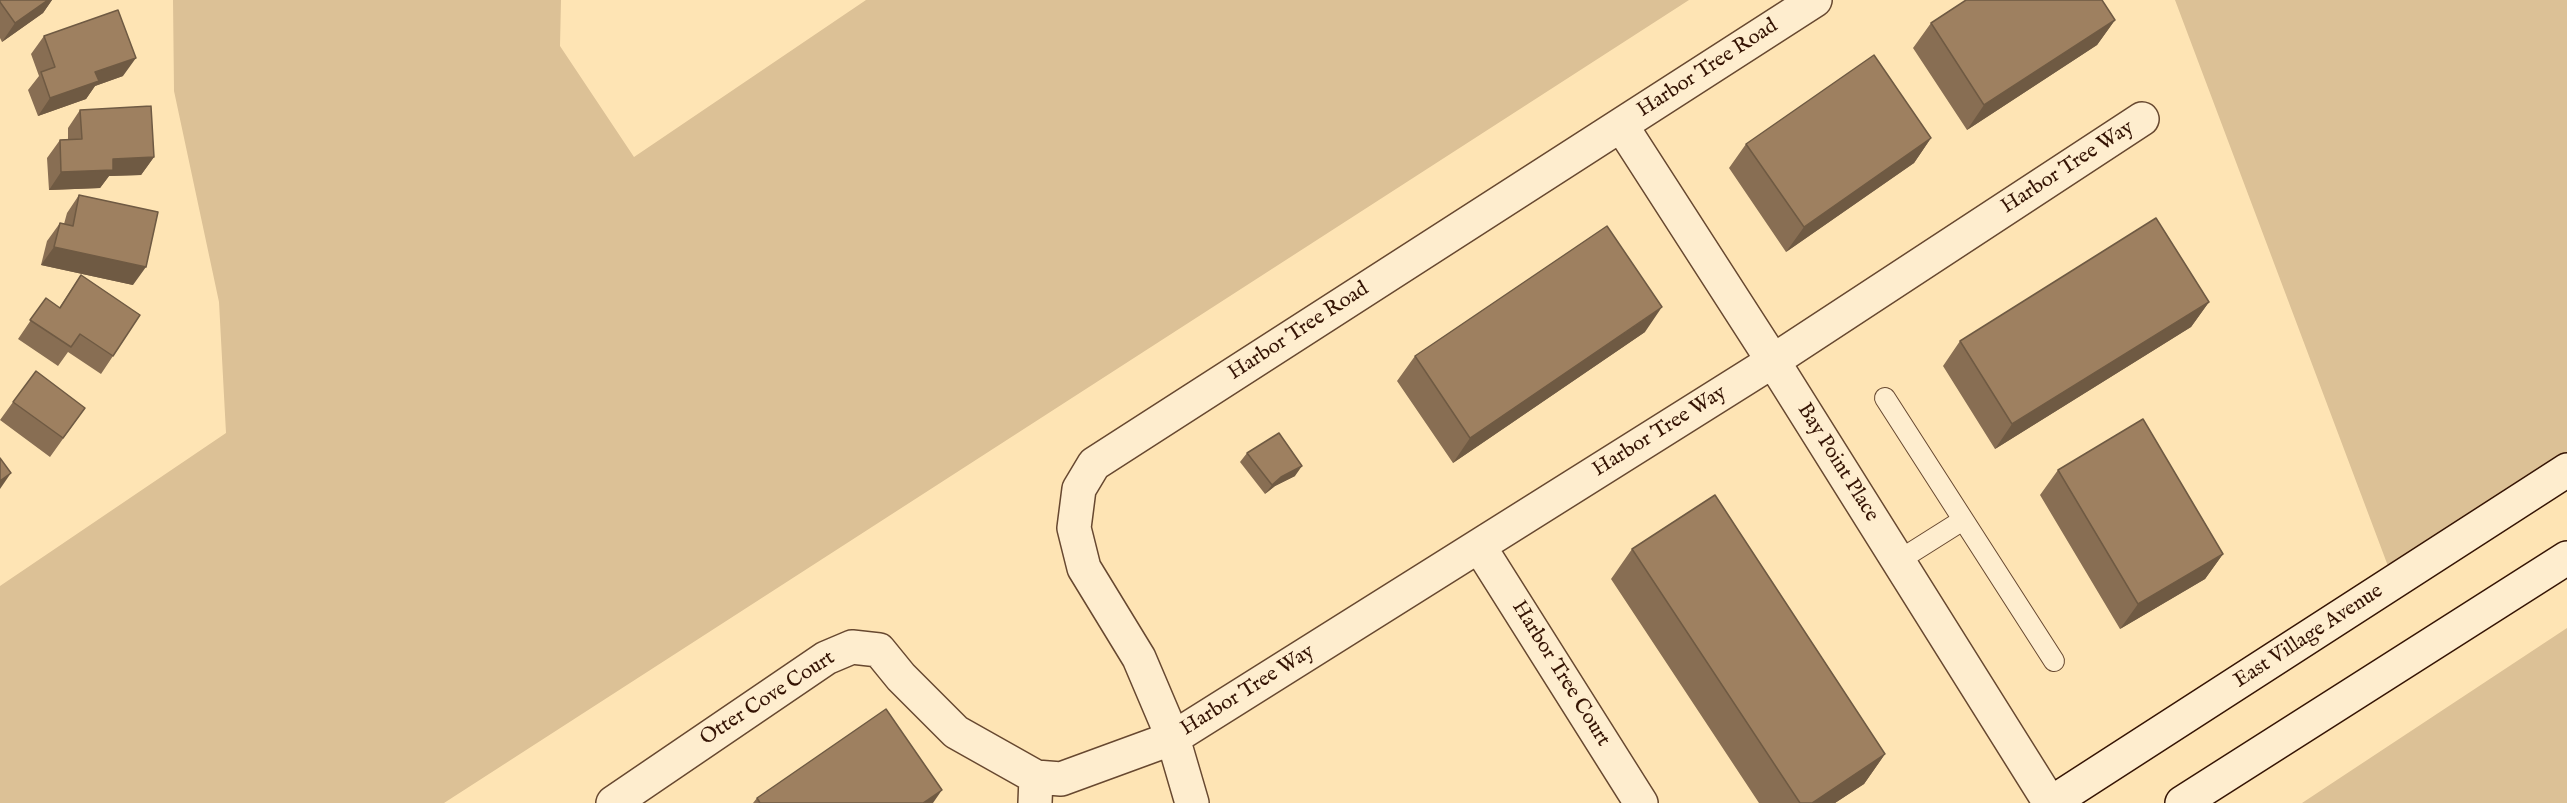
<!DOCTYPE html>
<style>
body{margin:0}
canvas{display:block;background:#fee4b4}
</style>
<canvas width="2567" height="803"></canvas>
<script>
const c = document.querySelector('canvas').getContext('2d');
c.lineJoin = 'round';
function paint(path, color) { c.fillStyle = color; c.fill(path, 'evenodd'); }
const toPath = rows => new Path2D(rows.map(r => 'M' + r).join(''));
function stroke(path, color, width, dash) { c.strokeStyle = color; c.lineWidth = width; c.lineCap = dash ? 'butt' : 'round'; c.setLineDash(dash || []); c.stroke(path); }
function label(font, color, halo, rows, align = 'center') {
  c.font = font + ' "IM FELL English",serif'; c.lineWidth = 4.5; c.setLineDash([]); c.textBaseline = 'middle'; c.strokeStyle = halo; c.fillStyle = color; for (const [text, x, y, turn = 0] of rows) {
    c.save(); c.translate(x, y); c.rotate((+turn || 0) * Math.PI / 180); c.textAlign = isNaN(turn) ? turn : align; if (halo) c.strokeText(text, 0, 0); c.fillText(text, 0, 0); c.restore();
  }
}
paint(toPath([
 [173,0,561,0,560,46,634,157,866,0,1689,0,444,803,0,803,0,586,226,433,219,302,174,91],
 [2175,0,2567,0,2567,470,2394,582],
 [2567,628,2567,803,2302,803]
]), '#dcc196');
const lane = toPath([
 [1885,398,2054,661],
 [1898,561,1963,520]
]);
const street = toPath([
 [1621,125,1773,361,2050,803],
 [1479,546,1641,803],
 [1036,777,1061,779,1173,738,1773,361,2142,119],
 [613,803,826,658,852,647,879,650,901,677,956,732,1036,777,1035,803],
 [1192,803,1173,738,1139,658,1084,568,1074,528,1079,489,1094,464,1815,0]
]);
const secondary = toPath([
 [2051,803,2567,470],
 [2182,803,2567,558]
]);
stroke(lane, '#674830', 22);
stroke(street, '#674830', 36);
stroke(secondary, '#351404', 36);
stroke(lane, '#feedce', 20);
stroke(street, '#feedce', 33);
stroke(secondary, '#feedce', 33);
paint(toPath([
 [0,0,52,0,43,13,2,42,0,38],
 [2115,20,2097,45,1967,130,1913,48,1931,23],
 [44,36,123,76,95,86,86,99,38,116,28,90,39,76,31,54],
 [80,110,154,157,141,175,109,176,100,188,49,190,47,158,60,140,68,139,68,128],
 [1931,138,1914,163,1786,252,1729,168,1746,144],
 [79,195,133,285,41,265,47,241,60,223,64,224,67,213],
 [81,275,113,356,101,374,68,352,58,366,18,339,46,298,59,308],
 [2209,302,2191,327,1995,449,1943,366,1960,341],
 [1645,332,1453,463,1397,381,1415,356],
 [13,402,85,408,50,457,0,420],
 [1247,453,1295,476,1275,486,1265,494,1240,462],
 [2058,470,2223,554,2205,579,2120,629,2040,495],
 [1632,549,1885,754,1864,784,1835,803,1759,803,1611,579],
 [757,798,933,803,753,803]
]), '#886e53');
paint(toPath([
 [44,0,52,0,43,13,2,42,15,23],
 [2115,20,2097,45,1967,130,1984,105],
 [136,58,123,76,95,86,86,99,38,116,50,98,95,72],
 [1931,138,1914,163,1786,252,1804,227],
 [154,157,141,175,109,176,100,188,49,190,61,172,113,159],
 [54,247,146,267,133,285,41,265],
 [2209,302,2191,327,1995,449,2012,424],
 [1662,307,1645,332,1453,463,1470,438],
 [1302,466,1295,476,1275,486,1265,494,1272,485,1281,477],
 [11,473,0,489,0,481],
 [2223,554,2205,579,2120,629,2138,604],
 [1885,754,1864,784,1835,803,1812,803],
 [942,790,933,803,923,803]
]), '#6f5a43');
const building = toPath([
 [0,0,48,0,15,23,0,2,0,0],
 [1966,0,2102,0,2115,20,1984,105,1931,23,1966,0],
 [118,10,136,58,95,72,99,81,50,98,41,72,55,67,44,36,118,10],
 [1874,55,1931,138,1804,227,1746,144,1874,55],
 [151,106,154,157,113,159,113,170,61,172,60,140,82,139,80,110,151,106],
 [79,195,158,212,146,267,54,247,60,223,73,226,79,195],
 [2156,218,2209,302,2012,424,1960,341,2156,218],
 [1607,226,1662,307,1470,438,1415,356,1607,226],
 [81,275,140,315,113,356,80,334,71,347,30,320,46,298,60,308,81,275],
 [36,371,85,408,63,438,13,402,36,371],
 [2143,419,2223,554,2138,604,2058,470,2143,419],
 [1279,433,1302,466,1281,477,1272,485,1247,453,1279,433],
 [0,458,11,473,0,481,0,458],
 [1715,495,1885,754,1812,803,1800,803,1632,549,1715,495],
 [886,709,942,790,923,803,760,803,757,798,886,709]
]);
paint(building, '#9e8060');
stroke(building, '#6f5a43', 1.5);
label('21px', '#351404', '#feedce', [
 ["Harbor Tree Road",1708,69,-33],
 ["Harbor Tree Way",2068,168,-33],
 ["Harbor Tree Road",1299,332,-33],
 ["Harbor Tree Way",1660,432,-32],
 ["Bay Point Place",1837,463,58],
 ["East Village Avenue",2309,637,-33],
 ["Harbor Tree Court",1560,674,58],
 ["Harbor Tree Way",1248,691,-32],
 ["Otter Cove Court",768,699,-33]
]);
</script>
